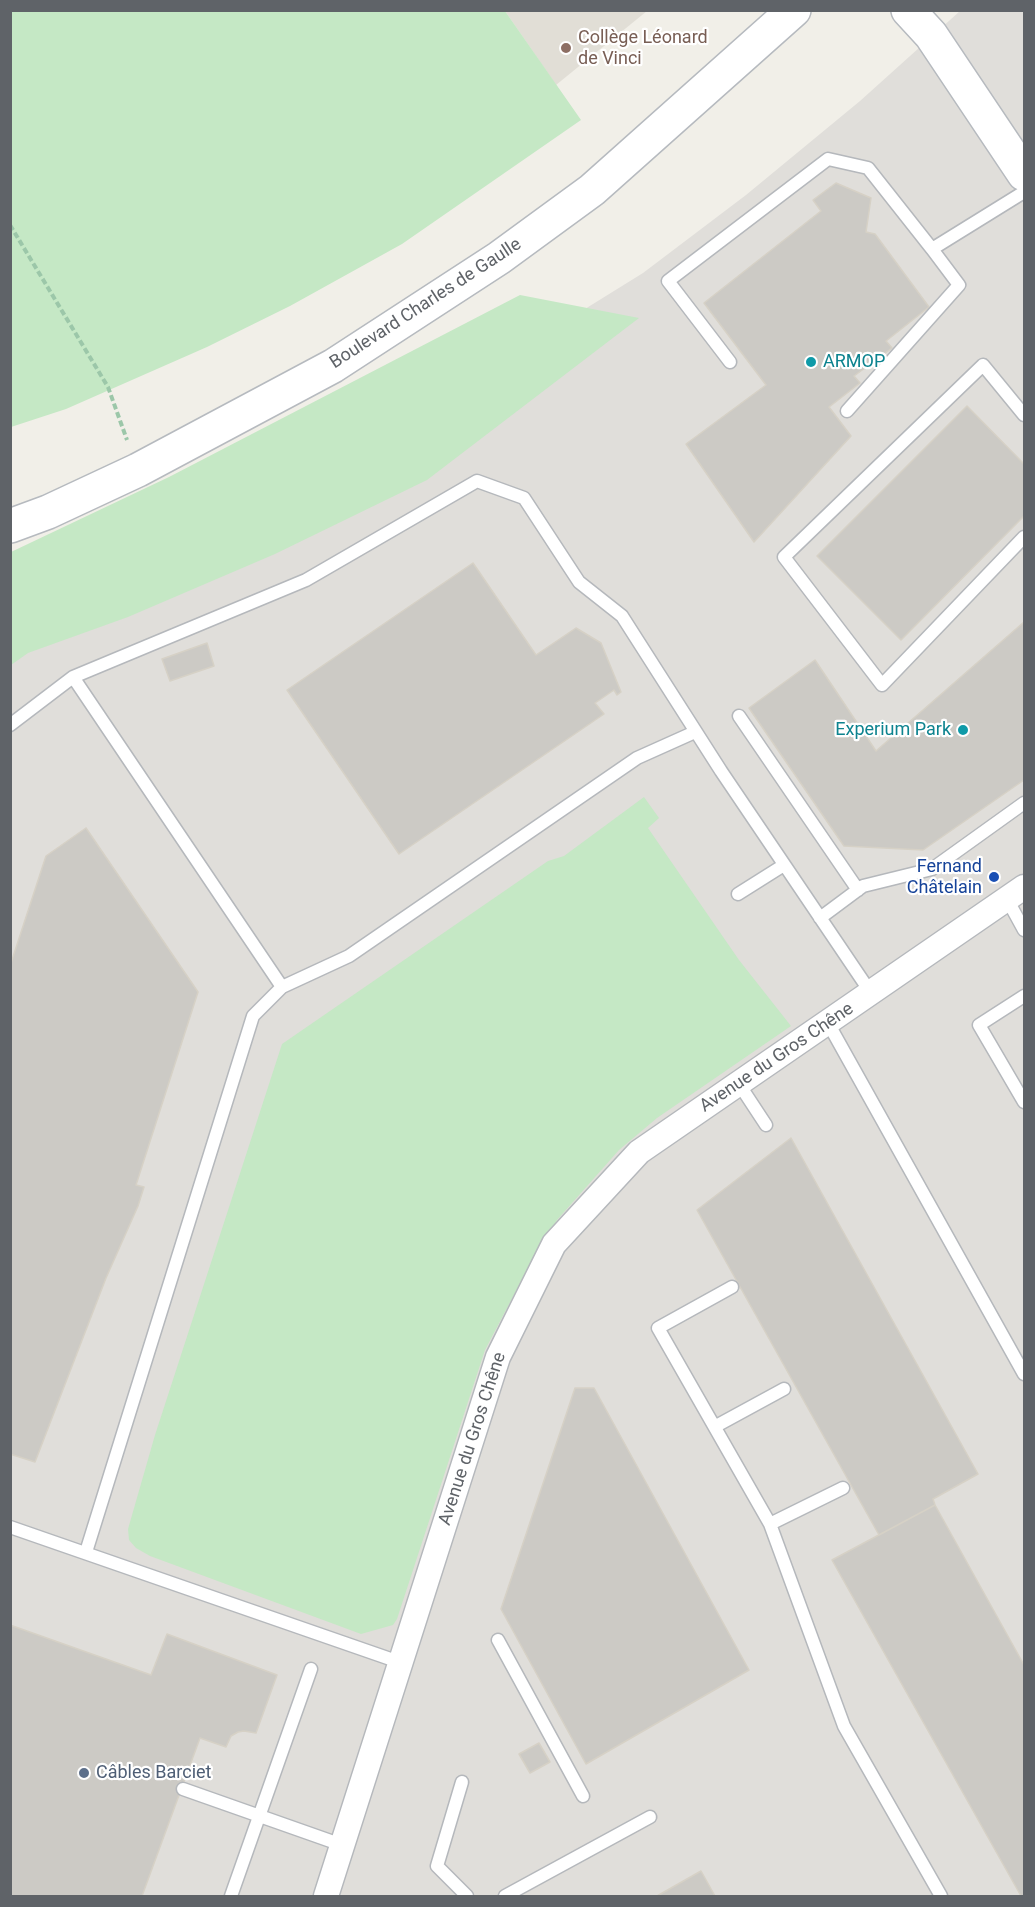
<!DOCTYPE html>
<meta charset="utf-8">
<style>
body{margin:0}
#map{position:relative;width:1035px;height:1907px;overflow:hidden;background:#f1efe8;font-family:Roboto,sans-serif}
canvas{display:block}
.frame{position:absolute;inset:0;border:12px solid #5f6368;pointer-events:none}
</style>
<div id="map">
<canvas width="1035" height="1907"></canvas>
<div class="frame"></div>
</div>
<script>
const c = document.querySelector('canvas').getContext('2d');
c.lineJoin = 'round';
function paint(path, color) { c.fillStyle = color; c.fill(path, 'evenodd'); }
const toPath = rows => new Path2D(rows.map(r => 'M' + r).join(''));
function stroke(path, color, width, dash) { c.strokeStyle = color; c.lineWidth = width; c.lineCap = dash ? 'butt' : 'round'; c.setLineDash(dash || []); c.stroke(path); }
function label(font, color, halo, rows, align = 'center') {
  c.font = font + ' Roboto,sans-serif'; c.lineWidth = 4.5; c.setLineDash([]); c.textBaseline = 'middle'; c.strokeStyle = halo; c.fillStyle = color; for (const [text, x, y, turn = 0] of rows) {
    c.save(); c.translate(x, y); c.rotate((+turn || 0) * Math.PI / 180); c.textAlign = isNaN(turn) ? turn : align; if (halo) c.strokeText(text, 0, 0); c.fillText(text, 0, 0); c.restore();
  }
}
paint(toPath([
 [960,11,1024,11,1024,1896,11,1896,10,568,493,366,643,273,746,195,860,101]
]), '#e0deda');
paint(toPath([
 [505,11,647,11,556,85]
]), '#e1ded6');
paint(toPath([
 [10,11,505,11,581,120,402,244,290,306,207,347,66,409,11,427],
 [520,295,639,318,427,480,275,554,128,617,28,653,11,665,11,552,169,477],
 [644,797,659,818,648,828,739,960,791,1026,657,1118,619,1150,557,1220,528,1268,485,1350,397,1619,393,1625,361,1634,150,1556,136,1548,129,1540,128,1529,155,1435,282,1044,548,861,564,856]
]), '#c5e8c5');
const building = toPath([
 [836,183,871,198,866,232,875,234,929,307,886,341,892,348,854,376,860,383,829,407,851,436,754,542,686,444,766,385,704,303,821,211,813,200,836,183],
 [967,406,1024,464,1024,516,901,640,817,556,967,406],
 [473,563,536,655,576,628,601,643,621,692,617,695,614,690,595,703,604,714,399,854,287,690,473,563],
 [1024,622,1024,780,923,850,844,846,749,708,815,660,876,751,1024,622],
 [207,643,214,666,170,681,162,659,207,643],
 [86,828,198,992,136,1185,144,1187,138,1206,106,1278,35,1462,10,1454,10,966,46,856,86,828],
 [791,1138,978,1474,933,1499,935,1505,879,1535,697,1210,791,1138],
 [575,1388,594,1388,749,1670,586,1764,501,1609,575,1388],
 [935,1505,1024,1665,1024,1896,1021,1896,832,1560,935,1505],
 [10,1625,151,1675,167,1634,277,1675,256,1733,244,1731,238,1732,231,1736,226,1747,200,1738,142,1896,10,1896,10,1625],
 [539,1743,550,1762,530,1773,519,1754,539,1743],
 [701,1871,715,1896,657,1896,701,1871]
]);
paint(building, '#cccac5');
stroke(building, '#d6d1c6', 1.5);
const lane = toPath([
 [730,362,668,281,828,159,868,168,932,249],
 [847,411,959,285,932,249,1024,192],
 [1024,415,983,365,784,557,882,685,1024,537],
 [73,677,282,987],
 [739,716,858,890],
 [10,725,73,677,306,580,477,481,524,498,579,582,622,616,721,771,871,993],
 [738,894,784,865],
 [1007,899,1024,930],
 [820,918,863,886,932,869,1024,803],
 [1024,996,979,1025,1024,1102],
 [828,1023,1024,1374],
 [739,1084,766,1125],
 [732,1287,658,1328,770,1524,844,1726,941,1896],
 [716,1426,784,1389],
 [770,1524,843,1488],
 [10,1527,402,1663],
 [86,1552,253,1016,282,987,349,956,637,758,695,732],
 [498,1640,583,1796],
 [462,1782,437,1866,467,1896],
 [183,1789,342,1845],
 [231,1896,311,1669],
 [505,1896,650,1817]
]);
const street = toPath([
 [326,1896,498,1357,554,1244,639,1152,1024,887]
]);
const secondary = toPath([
 [908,10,931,35,1024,174],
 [10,526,48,512,138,470,333,366,499,258,592,190,794,10]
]);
stroke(lane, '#b5b8bc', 15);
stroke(street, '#b5b8bc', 27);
stroke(secondary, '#b6babf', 36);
stroke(toPath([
 [10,225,108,387,127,440]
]), '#9cc7a9', 4, [6, 3]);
stroke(lane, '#fff', 12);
stroke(street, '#fff', 24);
stroke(secondary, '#fff', 33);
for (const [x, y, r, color] of [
 [566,48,6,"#8d6e63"],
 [811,362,6,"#0f9aa8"],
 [963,730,6,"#0f9aa8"],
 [994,877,6,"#1a4fb4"],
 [84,1773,6,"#5c6f8a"]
]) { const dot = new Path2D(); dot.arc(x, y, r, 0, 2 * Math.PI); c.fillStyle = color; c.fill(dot); stroke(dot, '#fff', 2); }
label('18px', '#785e54', '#fff', [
 ["Collège Léonard",578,38],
 ["de Vinci",578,59]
], 'left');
label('18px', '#5f6368', '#fff', [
 ["Boulevard Charles de Gaulle",426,304,-33],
 ["Avenue du Gros Chêne",777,1058,-34],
 ["Avenue du Gros Chêne",473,1439,-72]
]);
label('18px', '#0d838f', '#fff', [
 ["ARMOP",823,362],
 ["Experium Park",951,730,"right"]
], 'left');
label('18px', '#164399', '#fff', [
 ["Fernand",982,867],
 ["Châtelain",982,888]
], 'right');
label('18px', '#4e5e75', '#fff', [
 ["Câbles Barciet",96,1773]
], 'left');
</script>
